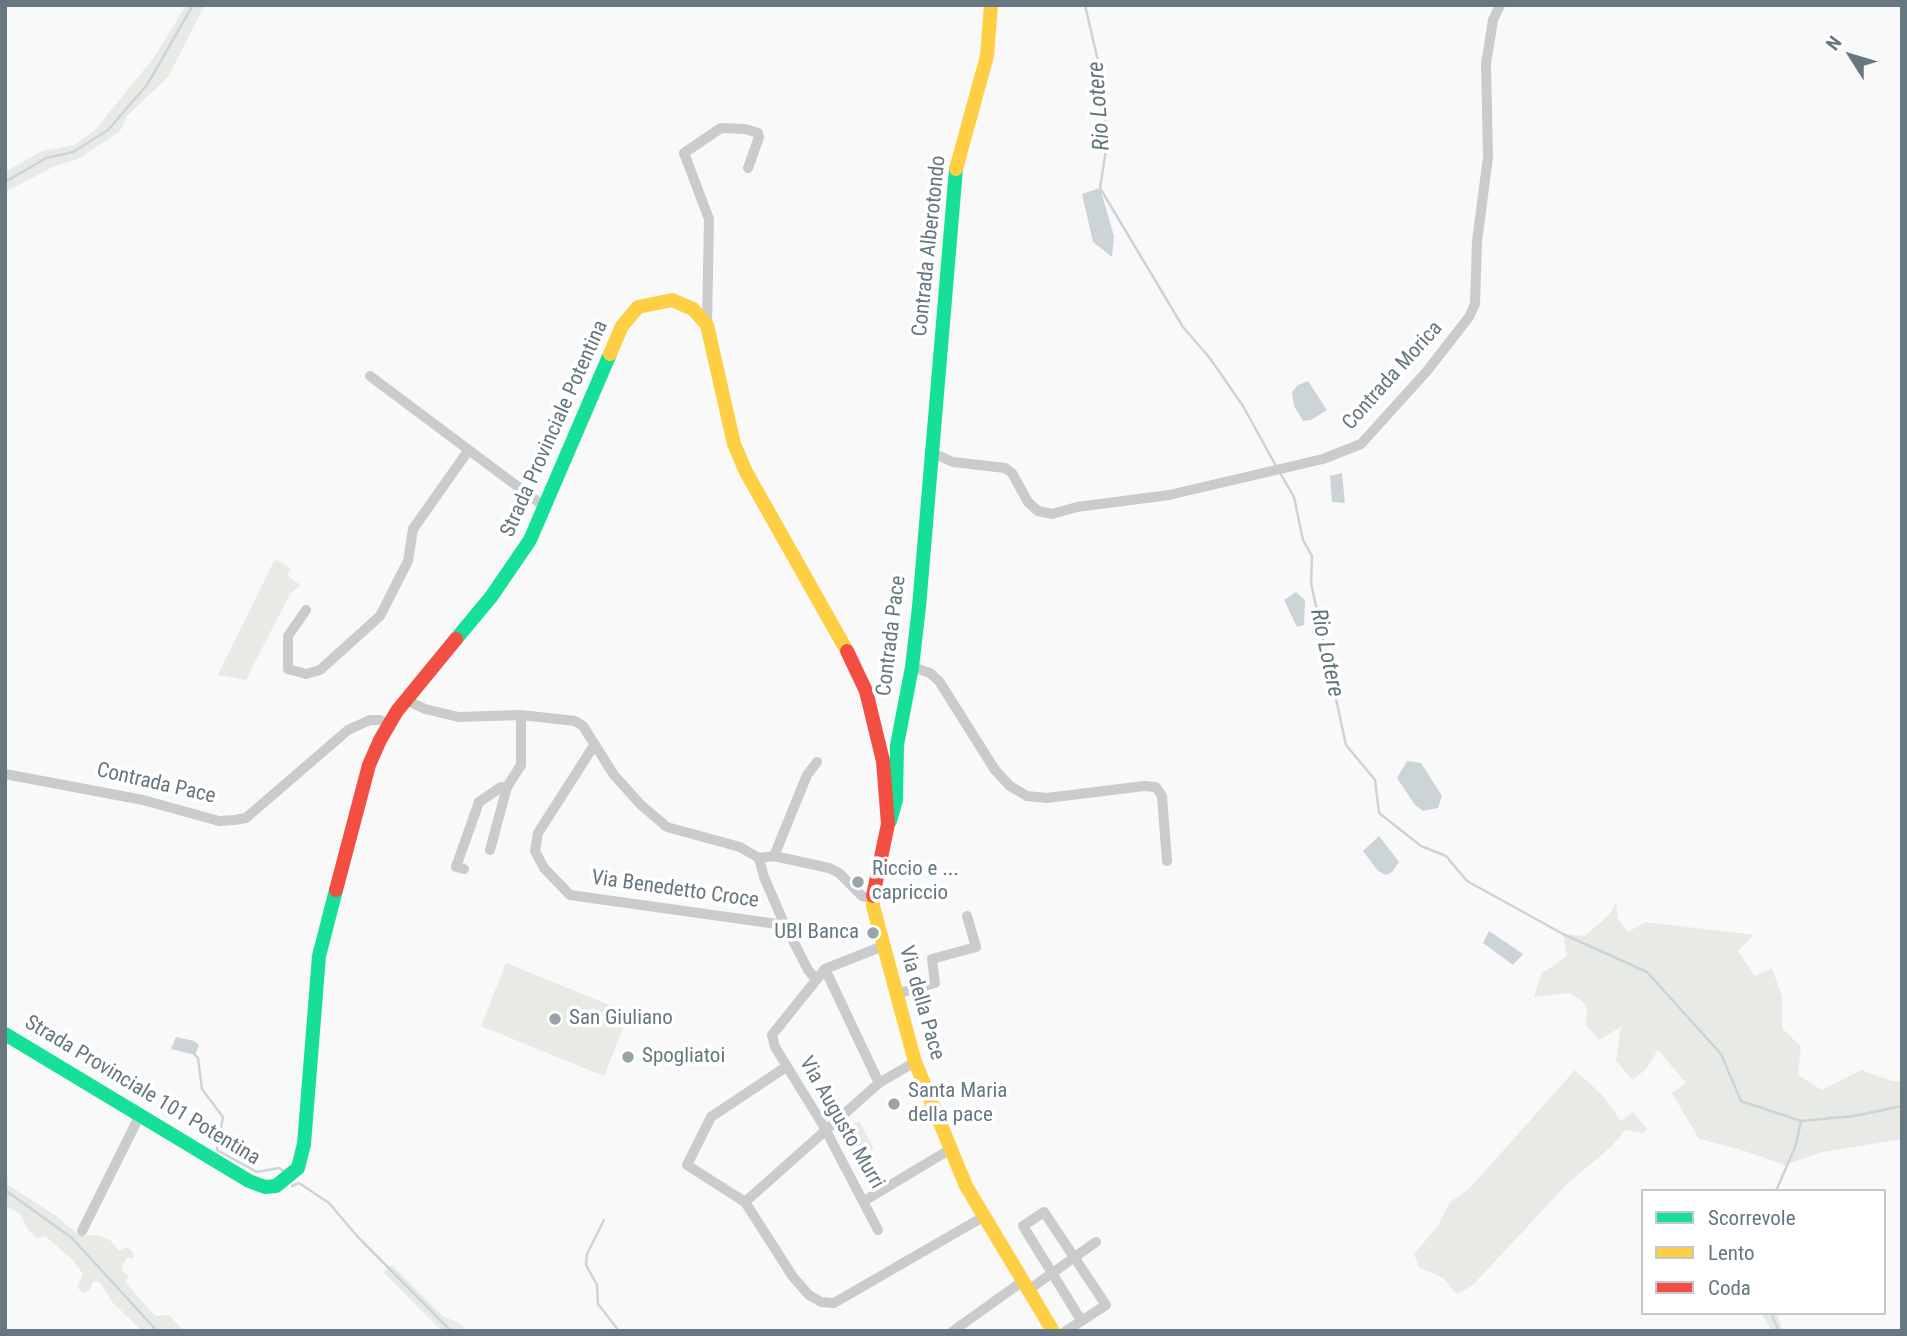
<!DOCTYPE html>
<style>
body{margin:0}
#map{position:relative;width:1907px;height:1336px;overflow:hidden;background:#f9f9f9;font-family:"Roboto Condensed",sans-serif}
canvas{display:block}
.frame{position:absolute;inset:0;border:7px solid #667780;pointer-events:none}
.legend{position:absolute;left:1641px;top:1189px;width:245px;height:126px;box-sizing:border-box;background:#fff;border:2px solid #c2c9cc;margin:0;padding:9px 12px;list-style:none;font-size:21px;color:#667780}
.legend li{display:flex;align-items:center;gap:14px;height:35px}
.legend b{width:35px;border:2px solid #c2c9cc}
.north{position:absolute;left:1816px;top:21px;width:70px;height:70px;-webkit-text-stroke:5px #fff;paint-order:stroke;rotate:307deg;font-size:19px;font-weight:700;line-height:28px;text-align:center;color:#667780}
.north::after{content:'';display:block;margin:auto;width:24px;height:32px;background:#667780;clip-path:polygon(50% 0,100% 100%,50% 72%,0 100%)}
</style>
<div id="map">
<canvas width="1907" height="1336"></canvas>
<div class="frame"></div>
<ul class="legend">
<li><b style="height:9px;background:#16e098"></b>Scorrevole</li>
<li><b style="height:9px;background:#ffcf43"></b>Lento</li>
<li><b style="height:9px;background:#f24e42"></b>Coda</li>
</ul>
<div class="north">N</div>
</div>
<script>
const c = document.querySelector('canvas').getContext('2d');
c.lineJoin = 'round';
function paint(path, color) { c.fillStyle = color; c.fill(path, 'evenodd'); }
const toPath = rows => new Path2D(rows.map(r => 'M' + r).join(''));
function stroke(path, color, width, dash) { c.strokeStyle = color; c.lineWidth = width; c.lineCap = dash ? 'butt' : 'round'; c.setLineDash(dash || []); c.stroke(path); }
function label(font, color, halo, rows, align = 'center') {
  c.font = font + ' "Roboto Condensed",sans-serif'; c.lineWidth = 7; c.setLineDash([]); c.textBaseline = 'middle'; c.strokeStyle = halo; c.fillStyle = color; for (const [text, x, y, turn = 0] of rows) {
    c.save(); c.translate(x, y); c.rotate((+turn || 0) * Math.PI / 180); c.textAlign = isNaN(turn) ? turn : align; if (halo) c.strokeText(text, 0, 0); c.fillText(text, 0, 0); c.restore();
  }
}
paint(toPath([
 [186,5,205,5,168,77,127,116,120,131,80,158,53,167,5,192,5,172,42,151,74,145,95,130,155,56],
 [275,559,291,569,287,575,300,585,290,594,246,680,218,675],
 [1616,902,1618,919,1628,932,1645,922,1754,935,1738,951,1755,976,1772,968,1782,997,1782,1028,1801,1047,1798,1075,1822,1090,1861,1070,1892,1081,1902,1081,1902,1139,1822,1152,1785,1165,1739,1149,1699,1139,1672,1093,1686,1083,1658,1050,1646,1069,1633,1080,1616,1061,1621,1027,1599,1040,1586,1025,1587,1011,1583,1002,1569,993,1534,997,1541,974,1567,956,1563,934,1585,936,1610,914],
 [506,963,629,1013,604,1076,481,1026],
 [1575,1070,1602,1095,1621,1121,1633,1112,1647,1129,1644,1133,1625,1130,1612,1146,1567,1184,1473,1285,1457,1294,1443,1278,1419,1267,1414,1254,1437,1227,1450,1202,1468,1190],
 [859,1121,874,1148,854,1159,839,1131],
 [5,1154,8,1185,55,1215,80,1236,96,1235,110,1240,119,1251,127,1247,133,1252,134,1258,126,1258,121,1270,129,1277,125,1282,155,1316,169,1315,184,1331,142,1331,112,1302,100,1282,93,1281,90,1289,83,1293,77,1287,83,1274,73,1260,45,1236,37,1238,28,1230,20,1214,5,1205],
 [392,1265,443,1316,462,1325,466,1331,442,1331,383,1272],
 [1761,1313,1777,1313,1783,1331,1772,1331]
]), '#e8eae6');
paint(toPath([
 [1100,188,1114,236,1112,257,1093,242,1082,194],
 [1308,381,1327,410,1311,420,1303,421,1294,406,1292,392,1298,385],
 [1342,473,1345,503,1332,502,1330,476],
 [1296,592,1305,600,1304,625,1297,627,1284,600],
 [1407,761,1421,763,1442,796,1438,808,1423,811,1415,805,1397,778],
 [1379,836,1399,862,1392,872,1386,875,1378,871,1363,851],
 [1489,931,1523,954,1513,965,1483,943],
 [176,1037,194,1041,199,1045,195,1055,171,1049]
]), '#ccd4d7');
stroke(toPath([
 [1085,5,1101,74,1107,143,1100,188,1183,327,1209,357,1243,406,1276,466],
 [5,182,46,158,73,152,108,130,147,85,193,5],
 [1279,471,1294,497,1303,540,1312,556,1311,583,1346,745,1375,780,1379,813,1421,846,1446,856,1467,881,1563,934,1647,972,1721,1054,1741,1101,1801,1121,1854,1116,1902,1106],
 [195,1055,198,1058,202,1089,223,1117,217,1150,257,1172,279,1168,286,1173],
 [292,1186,299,1183,329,1203,357,1236,451,1331],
 [5,1190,72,1238,157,1331],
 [1776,1191,1795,1147,1801,1122],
 [604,1220,587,1254,586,1265,597,1285,598,1304,619,1331],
 [1771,1313,1779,1331]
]), '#ccd4d7', 2.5);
stroke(toPath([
 [707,325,709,219,684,153,721,128,745,129,758,133,759,137,748,168],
 [370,376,545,507],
 [930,452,953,462,1005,468,1012,473,1028,502,1038,511,1052,514,1077,507,1169,495,1323,459,1361,444,1427,371,1469,317,1475,304,1477,241,1488,157,1486,64,1493,20,1500,5],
 [306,610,288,636,288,669,306,674,320,670,380,616,408,561,413,529,468,451],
 [912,667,930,673,939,681,995,770,1010,786,1027,796,1047,798,1144,786,1156,787,1162,796,1167,861],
 [406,700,425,709,459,717,521,715,575,721,583,726,614,775,641,805,667,827,740,847,759,858,774,856,829,868,839,873,862,896,872,899],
 [593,747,538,833,535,851,544,868,570,895,777,924,783,921],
 [5,774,143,800,219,821,234,820,246,818,348,730,370,720,380,720,389,724],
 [490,850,507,787,521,765,521,715],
 [774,856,807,775,817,762],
 [759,858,764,877,783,921,808,970,815,978],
 [464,869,456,867,479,802,501,787,507,787],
 [825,969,879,1083],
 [896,994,935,983,932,959,976,947,967,916],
 [786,1067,711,1117,687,1165,745,1202,793,1277,809,1295,821,1302,834,1303,983,1217],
 [864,1201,949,1150],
 [745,1202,879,1083,915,1062],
 [878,1230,823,1125,775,1047,772,1035,825,969,883,946],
 [82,1231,140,1115],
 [1034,1286,1096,1242],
 [953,1331,1023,1281],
 [1066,1331,1106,1305,1044,1212,1023,1226,1081,1320]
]), '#cacbcc', 10);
stroke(toPath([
 [456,639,491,597,530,540,610,354],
 [890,821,896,800,897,745,912,667,919,607,956,169],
 [5,1034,249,1181,265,1187,276,1186,298,1168,304,1144,319,956,336,890]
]), '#16e098', 14);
stroke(toPath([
 [956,169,987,56,991,5],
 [610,354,622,326,638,307,672,300,693,309,707,325,734,444,746,472,847,651],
 [873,896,873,906,915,1062,966,1186,1053,1331]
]), '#ffcf43', 14);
stroke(toPath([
 [847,651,866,691,883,761,888,824,873,896],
 [336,890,369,765,380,740,397,711,456,639]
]), '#f24e42', 14);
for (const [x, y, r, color] of [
 [858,882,7,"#99a4aa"],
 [873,933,7,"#99a4aa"],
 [555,1019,7,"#99a4aa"],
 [628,1057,7,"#99a4aa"],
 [894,1104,7,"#99a4aa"]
]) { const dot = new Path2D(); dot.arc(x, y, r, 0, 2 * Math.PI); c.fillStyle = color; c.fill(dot); stroke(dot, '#fff', 2.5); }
label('21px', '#667780', '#fff', [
 ["Contrada Alberotondo",930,246,-84],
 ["Contrada Morica",1393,376,-48],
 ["Strada Provinciale Potentina",555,429,-66],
 ["Contrada Pace",892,636,-83],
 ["Contrada Pace",156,784,13],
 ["Via Benedetto Croce",675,890,8],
 ["Via della Pace",921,1003,74],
 ["Strada Provinciale 101 Potentina",142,1091,31],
 ["Via Augusto Murri",841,1123,60]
]);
label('21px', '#667780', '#fff', [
 ["Riccio e ...",872,870],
 ["capriccio",872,894],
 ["UBI Banca",859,933,"right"],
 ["San Giuliano",569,1019],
 ["Spogliatoi",642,1057],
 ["Santa Maria",908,1092],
 ["della pace",908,1116]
], 'left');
label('italic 23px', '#62757a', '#fff', [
 ["Rio Lotere",1100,106,-94],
 ["Rio Lotere",1326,653,78]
]);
</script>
